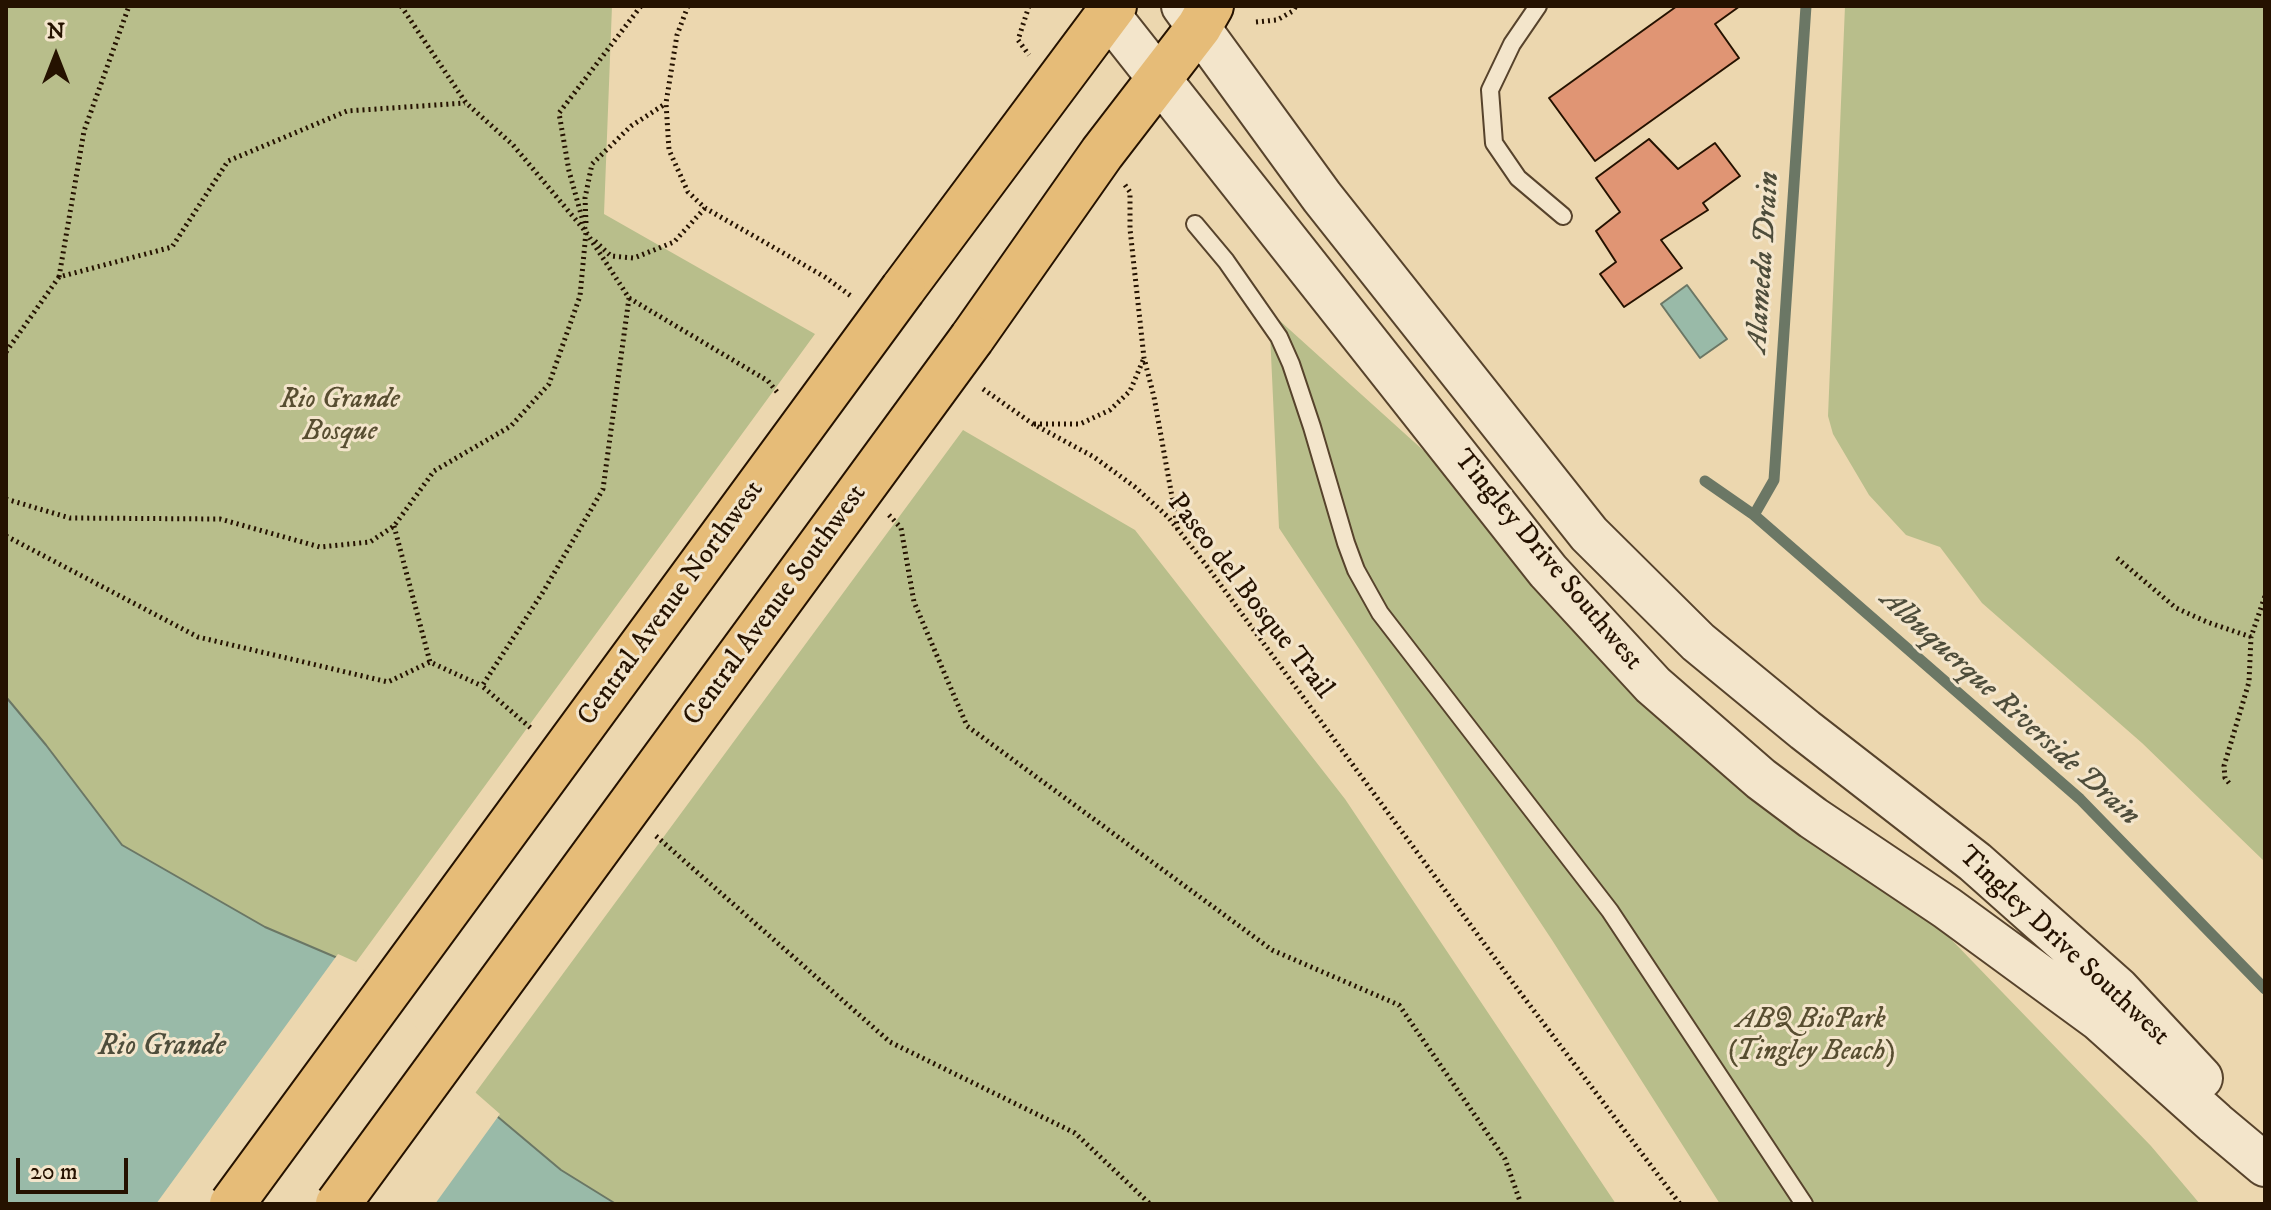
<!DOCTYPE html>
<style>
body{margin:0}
#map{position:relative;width:2271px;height:1210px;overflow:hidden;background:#ecd7af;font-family:"IM FELL DW Pica",serif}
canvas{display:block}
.frame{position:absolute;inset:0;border:8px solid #251200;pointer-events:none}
.north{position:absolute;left:16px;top:16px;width:80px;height:80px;-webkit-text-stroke:6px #f3e5cb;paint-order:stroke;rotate:0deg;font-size:22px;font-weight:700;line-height:32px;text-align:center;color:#251200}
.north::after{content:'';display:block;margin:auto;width:28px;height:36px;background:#251200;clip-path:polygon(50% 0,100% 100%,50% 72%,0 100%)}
.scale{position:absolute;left:16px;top:1158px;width:112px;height:36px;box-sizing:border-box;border:4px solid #251200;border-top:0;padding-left:10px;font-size:24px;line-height:28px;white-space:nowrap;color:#251200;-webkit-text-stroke:6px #f3e5cb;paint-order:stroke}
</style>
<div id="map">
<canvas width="2271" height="1210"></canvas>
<div class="frame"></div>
<div class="north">N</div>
<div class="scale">20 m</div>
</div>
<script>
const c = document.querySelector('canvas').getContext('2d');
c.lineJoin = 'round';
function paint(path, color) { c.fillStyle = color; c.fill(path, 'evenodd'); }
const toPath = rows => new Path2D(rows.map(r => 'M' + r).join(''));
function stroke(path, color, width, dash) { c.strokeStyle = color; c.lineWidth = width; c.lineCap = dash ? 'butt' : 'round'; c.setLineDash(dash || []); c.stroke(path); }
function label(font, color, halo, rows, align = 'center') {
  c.font = font + ' "IM FELL DW Pica",serif'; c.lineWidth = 6; c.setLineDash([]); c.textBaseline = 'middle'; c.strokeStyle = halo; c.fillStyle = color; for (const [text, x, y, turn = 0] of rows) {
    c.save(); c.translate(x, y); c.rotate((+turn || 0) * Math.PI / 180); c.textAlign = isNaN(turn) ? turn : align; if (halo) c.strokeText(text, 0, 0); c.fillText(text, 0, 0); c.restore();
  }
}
paint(toPath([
 [6,6,612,6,604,214,815,334,354,965,265,927,122,845,46,745,6,697],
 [1845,6,2265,6,2265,862,2142,743,1982,603,1940,547,1906,535,1869,495,1833,434,1828,416],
 [1269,311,1857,842,2151,1146,2200,1204,1720,1204,1552,940,1279,528],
 [963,430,1135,530,1345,799,1616,1204,616,1204,561,1170,473,1096]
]), '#b8be8b');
const water = toPath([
 [1687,285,1727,339,1700,358,1661,304,1687,285],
 [6,697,46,745,122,845,265,927,354,965,473,1096,561,1170,616,1204,6,1204,6,697]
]);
paint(water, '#99baa8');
stroke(water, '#6b7765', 2);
paint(toPath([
 [338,954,356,962,476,1093,500,1114,435,1204,156,1204]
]), '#ecd7af');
stroke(toPath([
 [1705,481,1754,515,2080,799,2265,989],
 [1754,515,1774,480,1806,6]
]), '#6b7765', 11);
const building = toPath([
 [1677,6,1740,6,1715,24,1739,58,1595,161,1549,98,1677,6],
 [1649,139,1678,169,1715,143,1740,176,1703,203,1708,210,1661,240,1682,268,1624,307,1600,274,1616,262,1596,231,1620,212,1596,178,1649,139]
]);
paint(building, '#e09574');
stroke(building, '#251200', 2);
const service = toPath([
 [1538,6,1512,44,1490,90,1494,143,1518,178,1563,216],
 [1195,224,1226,261,1279,337,1291,364,1312,427,1346,543,1356,570,1380,613,1610,911,1804,1204]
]);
const tertiary = toPath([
 [1183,6,1322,197,1589,534,1698,642,1805,730,1975,862,2118,989,2201,1078],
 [1108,14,1548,571,1653,685,1761,779,1813,818,1947,908,2100,1020,2215,1123,2265,1165]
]);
const primary = toPath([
 [903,289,1114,6],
 [972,338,1102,153,1199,27,1211,6]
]);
stroke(service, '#57432c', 20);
stroke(tertiary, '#57432c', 46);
stroke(primary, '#251200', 48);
stroke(toPath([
 [401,6,466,103,513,145,586,232,629,298,603,489,543,592,482,686,533,730],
 [688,6,677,35,666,103,669,150,688,192,705,208,825,277,851,296],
 [1029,6,1018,40,1029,55],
 [1256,22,1277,20,1293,11,1296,6],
 [1125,185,1130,192,1130,229,1144,358,1154,397,1178,530],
 [586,223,585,198,592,164,631,126,665,104],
 [595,241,611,256,634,258,674,242,705,208],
 [59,277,84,131,129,6],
 [629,298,768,381,777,392],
 [6,352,59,277,172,247,228,161,347,111,465,103],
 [983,389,1033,424,1094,457,1135,487,1168,517,1206,565,1519,991,1680,1204],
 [1034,424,1080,424,1110,410,1130,391,1144,358],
 [6,499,70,518,220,519,320,547,370,542,394,526,434,471,511,426,549,384,580,296,586,232,569,171,559,113,641,6],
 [889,515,901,528,914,602,967,726,1272,950,1399,1005,1505,1159,1521,1204],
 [394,526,430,662,482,686],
 [6,536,198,637,388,682,430,662],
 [2117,558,2176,608,2207,622,2251,637],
 [2229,783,2225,778,2224,766,2249,682,2251,637,2265,596],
 [656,836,890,1042,1075,1133,1150,1204]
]), '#251200', 5, [2, 4]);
stroke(service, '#f3e5cb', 16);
stroke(tertiary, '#f3e5cb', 42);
stroke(primary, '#e6bc78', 44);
const primaryBridge = toPath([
 [232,1204,903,289],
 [338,1204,972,338]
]);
stroke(primaryBridge, '#251200', 48, []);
stroke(primaryBridge, '#e6bc78', 44);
label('italic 28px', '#584e31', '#f3e5cb', [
 ["Rio Grande",340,401],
 ["Bosque",340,433],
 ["ABQ BioPark",1811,1021],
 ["(Tingley Beach)",1811,1053]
]);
label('28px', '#251200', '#f3e5cb', [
 ["Tingley Drive Southwest",1547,561,50],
 ["Paseo del Bosque Trail",1249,597,52],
 ["Central Avenue Northwest",672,604,-54],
 ["Central Avenue Southwest",776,606,-54],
 ["Tingley Drive Southwest",2063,947,43]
]);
label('italic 30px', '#4e4d3b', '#f3e5cb', [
 ["Alameda Drain",1765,262,-86],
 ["Albuquerque Riverside Drain",2009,709,42],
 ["Rio Grande",162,1048]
]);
</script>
